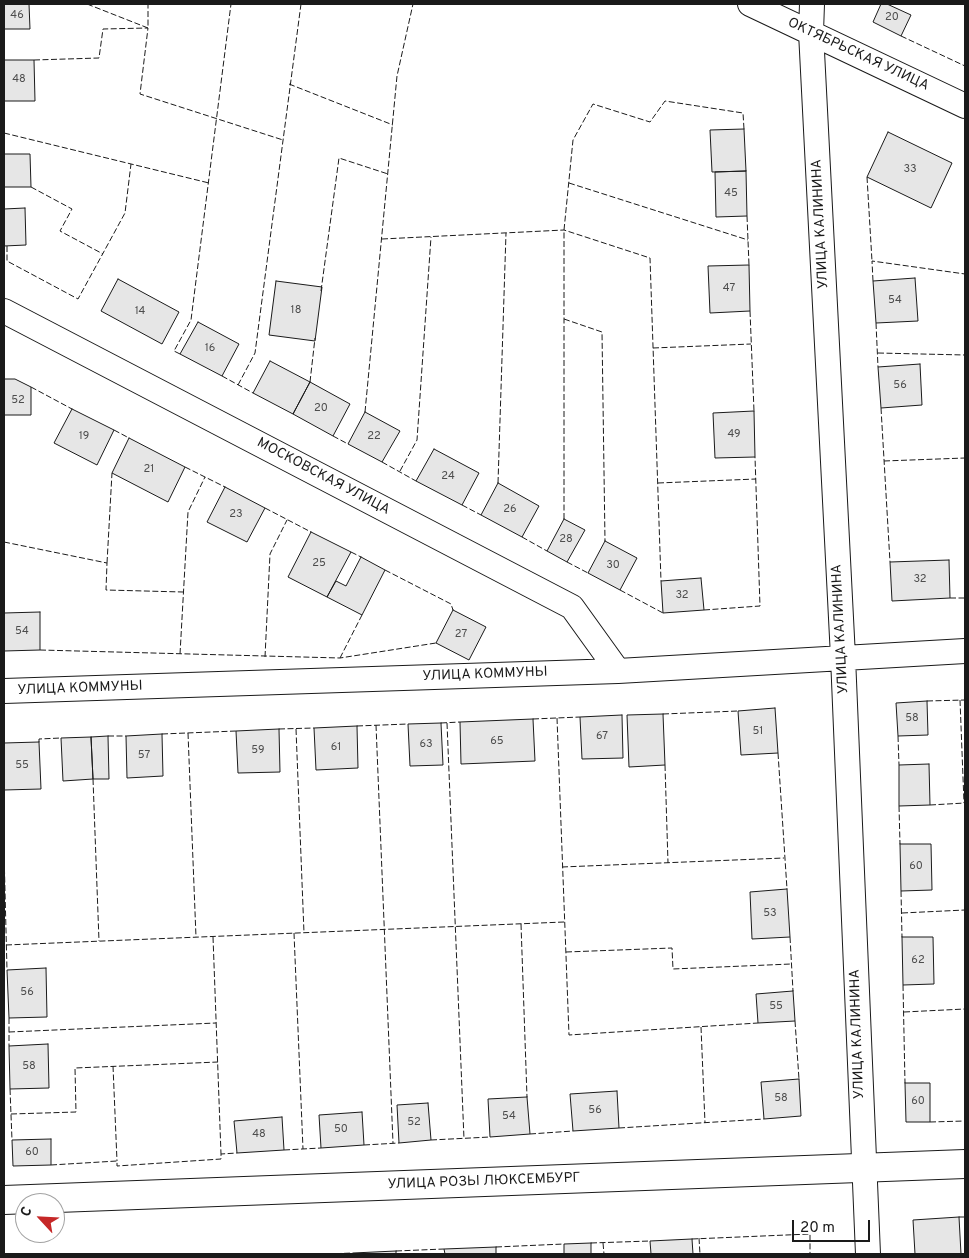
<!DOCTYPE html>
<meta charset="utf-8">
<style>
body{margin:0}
#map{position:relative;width:969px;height:1258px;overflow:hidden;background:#fff;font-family:Overpass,sans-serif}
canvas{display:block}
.frame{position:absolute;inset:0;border:5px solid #1a1a1a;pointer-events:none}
.north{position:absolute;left:15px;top:1193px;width:50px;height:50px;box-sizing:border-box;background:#fff;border:1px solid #a3a3a3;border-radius:50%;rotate:295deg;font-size:14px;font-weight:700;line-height:20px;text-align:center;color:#1a1a1a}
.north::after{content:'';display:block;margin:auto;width:18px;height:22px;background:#c62828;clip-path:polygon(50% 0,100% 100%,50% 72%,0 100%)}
.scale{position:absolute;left:792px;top:1220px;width:78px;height:22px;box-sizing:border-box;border:2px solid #1a1a1a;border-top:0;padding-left:6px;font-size:15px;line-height:18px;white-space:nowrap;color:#1a1a1a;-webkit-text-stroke:4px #fff;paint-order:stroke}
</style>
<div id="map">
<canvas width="969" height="1258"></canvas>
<div class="frame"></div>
<div class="north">С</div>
<div class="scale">20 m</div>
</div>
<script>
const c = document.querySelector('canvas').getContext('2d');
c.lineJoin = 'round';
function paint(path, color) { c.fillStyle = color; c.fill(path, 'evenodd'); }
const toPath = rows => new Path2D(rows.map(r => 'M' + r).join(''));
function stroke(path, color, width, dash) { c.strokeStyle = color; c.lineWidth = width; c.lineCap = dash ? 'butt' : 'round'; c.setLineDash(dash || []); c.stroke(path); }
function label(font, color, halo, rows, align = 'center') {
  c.font = font + ' Overpass,sans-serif'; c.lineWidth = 4; c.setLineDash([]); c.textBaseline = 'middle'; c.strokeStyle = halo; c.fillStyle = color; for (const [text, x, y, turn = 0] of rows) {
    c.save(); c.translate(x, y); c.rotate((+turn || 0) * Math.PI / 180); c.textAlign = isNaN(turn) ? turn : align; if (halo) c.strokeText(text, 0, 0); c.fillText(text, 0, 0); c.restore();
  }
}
const building = toPath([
 [4,4,29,4,30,29,4,29,4,4],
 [881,4,887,4,911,15,901,36,873,22,881,4],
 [4,60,34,60,35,101,4,101,4,60],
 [744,129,746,171,712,172,710,130,744,129],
 [888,132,952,163,931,208,867,177,888,132],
 [4,154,30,154,31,187,4,187,4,154],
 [746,171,747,216,716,217,715,172,746,171],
 [25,208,26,245,4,246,4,209,25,208],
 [749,265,750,311,710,313,708,266,749,265],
 [915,278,918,321,876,323,873,281,915,278],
 [118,279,179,312,162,344,101,311,118,279],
 [276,281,322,287,315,341,269,335,276,281],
 [198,322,239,344,222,376,180,354,198,322],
 [270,361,310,382,293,414,253,393,270,361],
 [920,364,922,405,881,408,878,367,920,364],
 [4,379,15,379,31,387,31,415,4,415,4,379],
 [310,382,350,404,333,436,293,414,310,382],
 [72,409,114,430,97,465,54,443,72,409],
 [754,411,755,457,715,458,713,413,754,411],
 [365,412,400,431,382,462,348,444,365,412],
 [129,438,185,467,168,502,112,473,129,438],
 [434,449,479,473,462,505,416,481,434,449],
 [498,483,539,506,522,537,481,515,498,483],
 [225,487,265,508,247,542,207,522,225,487],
 [564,519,585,530,567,562,547,551,564,519],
 [311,532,351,552,327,597,288,577,311,532],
 [605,541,637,558,620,590,588,573,605,541],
 [361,557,385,570,362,615,327,597,336,581,346,586,361,557],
 [949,560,950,598,892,601,890,562,949,560],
 [701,578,704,610,663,613,661,581,701,578],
 [453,610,486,627,469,660,436,643,453,610],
 [40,612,40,650,4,651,4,613,40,612],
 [927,701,928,735,898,736,896,703,927,701],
 [775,708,778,753,741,755,738,711,775,708],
 [663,714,665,765,629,767,627,715,663,714],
 [622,715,623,758,582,759,580,717,622,715],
 [533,719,535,761,461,764,460,722,533,719],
 [441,723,443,765,410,766,408,724,441,723],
 [357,726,358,768,316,770,314,728,357,726],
 [279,729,280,772,238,773,236,731,279,729],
 [162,734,163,776,127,778,126,736,162,734],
 [108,736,109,779,93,779,91,737,108,736],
 [91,737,93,779,63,781,61,738,91,737],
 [39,742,41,789,4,790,4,743,39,742],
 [929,764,930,805,899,806,899,765,929,764],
 [900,844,931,844,932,890,901,891,900,844],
 [787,889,790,937,752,939,750,892,787,889],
 [902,937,933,937,934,984,903,985,902,937],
 [46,968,47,1017,9,1018,7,970,46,968],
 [793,991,795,1021,758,1023,756,994,793,991],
 [48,1044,49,1088,10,1089,9,1046,48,1044],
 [799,1079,801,1116,764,1119,761,1082,799,1079],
 [905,1083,930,1083,930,1122,906,1122,905,1083],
 [617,1091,619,1128,573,1131,570,1094,617,1091],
 [527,1097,530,1134,490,1137,488,1099,527,1097],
 [428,1103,431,1140,399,1143,397,1105,428,1103],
 [362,1112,364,1145,321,1148,319,1115,362,1112],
 [282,1117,284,1150,237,1153,234,1121,282,1117],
 [51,1139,51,1165,13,1166,12,1140,51,1139],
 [959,1217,961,1254,915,1254,913,1220,959,1217],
 [692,1239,693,1254,651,1254,650,1241,692,1239],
 [591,1243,591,1254,564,1254,564,1244,591,1243],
 [496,1247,496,1254,445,1254,444,1249,496,1247],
 [396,1251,396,1254,353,1254,353,1253,396,1251]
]);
paint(building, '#e6e6e6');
stroke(building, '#1a1a1a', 1);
const street = toPath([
 [750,4,965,106],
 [812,4,811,32,843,657,868,1254],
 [4,311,572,607,618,671],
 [4,691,618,671,965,651]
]);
const secondary = toPath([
 [4,1200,965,1164]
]);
stroke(street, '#1a1a1a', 26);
stroke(secondary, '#1a1a1a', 30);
stroke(street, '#fff', 24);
stroke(secondary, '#fff', 28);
stroke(toPath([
 [87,4,148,28,148,4],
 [901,36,965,66],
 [34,60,99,58,103,29,148,28,140,94,283,140],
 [289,84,393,125],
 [4,133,209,183],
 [867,177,872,261],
 [569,183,748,240],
 [31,187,72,209,60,231,103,254],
 [747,216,749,265],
 [382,239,564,230,650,258,661,581],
 [7,246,7,261,78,299,125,213,131,164],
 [873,281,872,261,965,274],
 [321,291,339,158,388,174],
 [750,311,754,411],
 [564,319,602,332,605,541],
 [876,323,878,367],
 [653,348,751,344],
 [878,353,965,355],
 [180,354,174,351,191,320,231,4],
 [222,376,253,393],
 [310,382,315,338],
 [238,385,255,353,301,4],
 [31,387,72,409],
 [881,408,890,562],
 [365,412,397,76,413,4],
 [114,430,129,438],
 [333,436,348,444],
 [884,461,965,458],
 [382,462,416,481],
 [185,467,225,487],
 [400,471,417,440,431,237],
 [498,483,506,233],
 [658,483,756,479],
 [462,505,481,515],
 [265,508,311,532],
 [564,519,564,230,573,140,593,104,650,122,665,101,743,113,744,129],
 [522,537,547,551],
 [4,542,107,563,106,590,183,592],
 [351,552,361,557],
 [567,562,588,573],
 [107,563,112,473],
 [385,570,451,604,453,610],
 [620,590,663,613],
 [950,598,965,598],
 [704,610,760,606,755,457],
 [40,650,340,658,436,643],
 [180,654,188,512,205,477],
 [265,657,270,554,287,520],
 [340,658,362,615],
 [960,700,964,803],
 [927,701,965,700],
 [663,714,738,711],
 [557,718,569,1035,758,1023],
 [533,719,580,717],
 [441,723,460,722],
 [447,723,464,1139],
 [376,725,393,1143],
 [357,726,408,724],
 [279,729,314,728],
 [296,729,304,933],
 [188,733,196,937],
 [162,734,236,731],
 [108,736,126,736],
 [898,736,899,765],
 [39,742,39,739,61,738],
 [778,753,787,889],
 [665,765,668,863],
 [93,779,99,941],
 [930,805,965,803],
 [899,806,900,844],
 [4,851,7,970],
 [562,867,784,858],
 [901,891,902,937],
 [902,913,965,910],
 [521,924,527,1097],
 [294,933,303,1149],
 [213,937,221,1154],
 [790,937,793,991],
 [6,945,564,922],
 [566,952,672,948,673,969,791,964],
 [903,985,905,1083],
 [904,1012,965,1009],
 [9,1018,9,1046],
 [795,1021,799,1079],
 [701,1027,705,1123],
 [9,1032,216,1023],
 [113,1066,117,1161],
 [10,1089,12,1140],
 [11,1114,76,1112,75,1068,218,1062],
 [930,1122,965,1121],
 [619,1128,764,1119],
 [530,1134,573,1131],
 [431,1140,490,1137],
 [364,1145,399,1143],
 [284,1150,321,1148],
 [51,1165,117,1161,117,1166,221,1159,221,1154,237,1153],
 [959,1217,965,1217],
 [699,1238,700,1254],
 [692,1239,810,1234,810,1254],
 [591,1243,650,1241],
 [603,1243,604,1254],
 [496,1247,564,1244],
 [396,1251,444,1249],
 [327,1254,353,1253]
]), '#1a1a1a', 1, [6, 2.5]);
label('11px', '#4d4d4d', null, [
 ["46",17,16],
 ["20",892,18],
 ["48",19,80],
 ["33",910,170],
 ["45",731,194],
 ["47",729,289],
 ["54",895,301],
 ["18",296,311],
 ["14",140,312],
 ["16",210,349],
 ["56",900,386],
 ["52",18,401],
 ["20",321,409],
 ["49",734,435],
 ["19",84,437],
 ["22",374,437],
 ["21",149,470],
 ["24",448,477],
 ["26",510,510],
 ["23",236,515],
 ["28",566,540],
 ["25",319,564],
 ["30",613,566],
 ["32",920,580],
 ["32",682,596],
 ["54",22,632],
 ["27",461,635],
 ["58",912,719],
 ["51",758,732],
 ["67",602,737],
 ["65",497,742],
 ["63",426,745],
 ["61",336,748],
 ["59",258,751],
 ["57",144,756],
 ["55",22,766],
 ["60",916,867],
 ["53",770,914],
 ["62",918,961],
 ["56",27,993],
 ["55",776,1007],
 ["58",29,1067],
 ["58",781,1099],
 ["60",918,1102],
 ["56",595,1111],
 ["54",509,1117],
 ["52",414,1123],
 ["50",341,1130],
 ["48",259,1135],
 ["60",32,1153]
]);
label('14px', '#1a1a1a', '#fff', [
 ["ОКТЯБРЬСКАЯ УЛИЦА",858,55,25],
 ["УЛИЦА КАЛИНИНА",821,224,-93],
 ["МОСКОВСКАЯ УЛИЦА",323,477,28],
 ["УЛИЦА КАЛИНИНА",841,629,-93],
 ["УЛИЦА КОММУНЫ",485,675,-2],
 ["УЛИЦА КОММУНЫ",80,689,-2],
 ["УЛИЦА КАЛИНИНА",858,1034,-92],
 ["УЛИЦА РОЗЫ ЛЮКСЕМБУРГ",484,1182,-2]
]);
</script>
